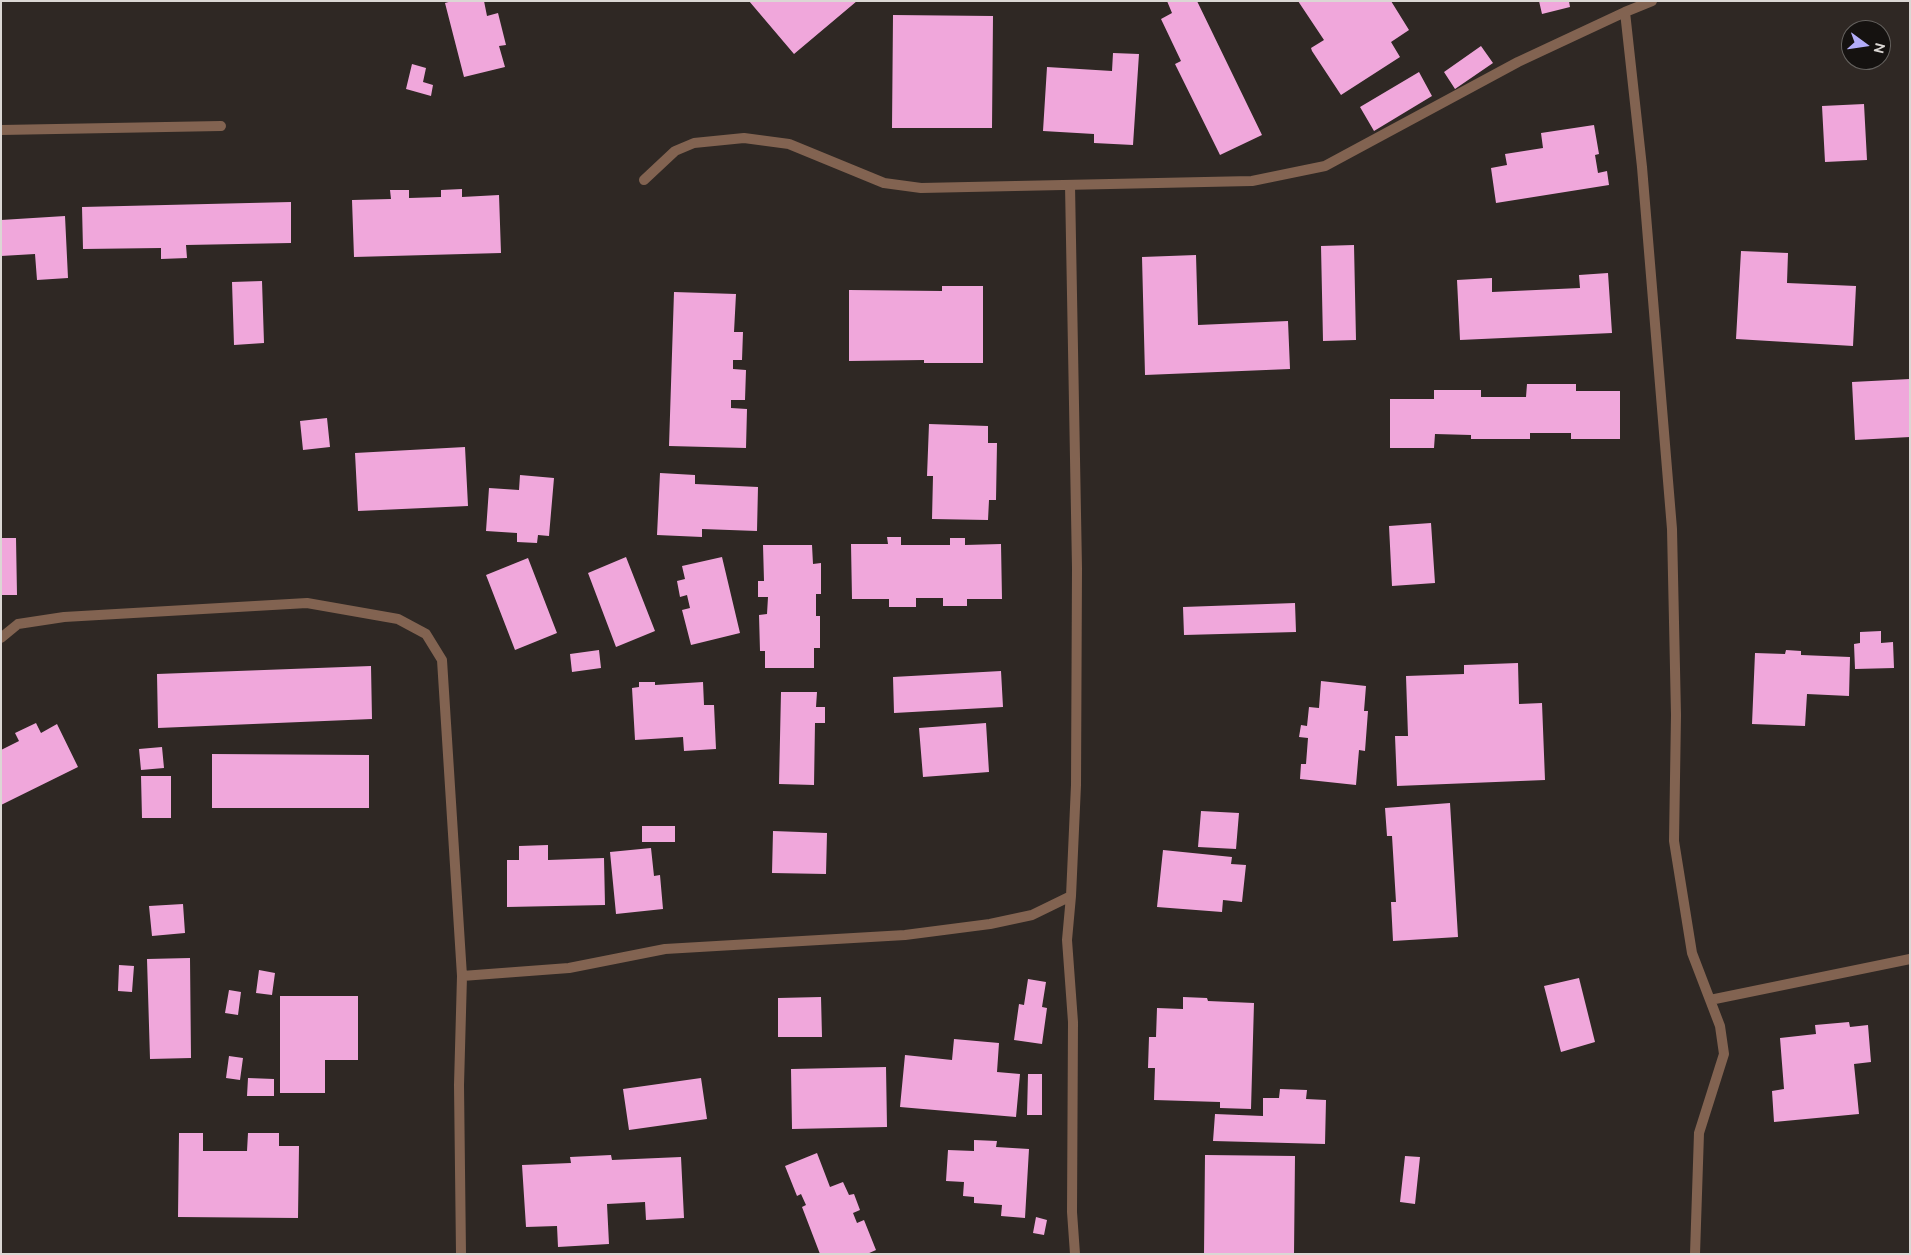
<!DOCTYPE html>
<style>
body{margin:0}
#map{position:relative;width:1911px;height:1255px;overflow:hidden;background:#2f2824;font-family:Ubuntu,sans-serif}
canvas{display:block}
.frame{position:absolute;inset:0;border:2px solid #dbd7d4;pointer-events:none}
.north{position:absolute;left:1841px;top:20px;width:50px;height:50px;box-sizing:border-box;background:#151210;border:1px solid #64615e;border-radius:50%;rotate:104deg;font-size:14px;font-weight:700;line-height:20px;text-align:center;color:#dbd7d4}
.north::after{content:'';display:block;margin:auto;width:18px;height:22px;background:#b3adf9;clip-path:polygon(50% 0,100% 100%,50% 72%,0 100%)}
</style>
<div id="map">
<canvas width="1911" height="1255"></canvas>
<div class="frame"></div>
<div class="north">N</div>
</div>
<script>
const c = document.querySelector('canvas').getContext('2d');
c.lineJoin = 'round';
function paint(path, color) { c.fillStyle = color; c.fill(path, 'evenodd'); }
const toPath = rows => new Path2D(rows.map(r => 'M' + r).join(''));
function stroke(path, color, width, dash) { c.strokeStyle = color; c.lineWidth = width; c.lineCap = dash ? 'butt' : 'round'; c.setLineDash(dash || []); c.stroke(path); }
paint(toPath([
 [452,1,484,1,487,16,498,13,506,45,499,46,505,67,464,77,445,3],
 [749,1,857,1,794,54],
 [1167,1,1197,1,1262,135,1220,155,1175,64,1181,61,1161,19,1172,13],
 [1298,1,1391,1,1409,30,1391,42,1400,57,1341,95,1312,51,1311,48,1324,40],
 [1539,1,1569,1,1570,7,1542,14],
 [893,15,993,16,992,128,892,128],
 [1481,46,1493,63,1455,89,1444,72],
 [1113,53,1139,54,1133,145,1094,143,1094,134,1043,131,1047,67,1112,71],
 [412,64,426,68,423,82,433,85,431,96,406,89],
 [1419,72,1432,96,1374,131,1360,107],
 [1864,104,1867,160,1825,162,1822,106],
 [1594,125,1599,154,1595,155,1598,173,1607,171,1609,185,1496,203,1491,168,1507,165,1505,154,1543,148,1541,133],
 [462,189,462,197,499,195,501,253,354,257,352,200,391,199,390,190,409,190,409,198,441,197,441,190],
 [291,202,291,243,186,245,187,258,161,259,161,248,83,249,82,207],
 [65,216,68,278,37,280,35,254,1,256,1,220],
 [1354,245,1356,340,1323,341,1321,246],
 [1741,251,1788,253,1787,283,1856,286,1853,346,1736,339],
 [1196,255,1198,325,1288,321,1290,369,1145,375,1142,257],
 [1608,273,1612,333,1460,340,1457,280,1492,278,1492,292,1580,288,1579,275],
 [262,281,264,343,234,345,232,282],
 [942,286,983,286,983,363,924,363,924,360,849,361,849,290,942,291],
 [674,292,736,294,734,332,743,332,742,360,733,360,733,369,746,370,745,400,731,400,731,408,747,409,746,448,669,446],
 [1910,379,1910,437,1855,440,1852,382],
 [1527,384,1576,384,1576,391,1620,391,1620,439,1571,439,1571,433,1530,433,1530,439,1471,439,1471,435,1435,434,1434,448,1390,448,1390,399,1434,399,1434,390,1481,390,1481,397,1526,397],
 [327,418,330,447,303,450,300,421],
 [929,424,988,426,988,443,997,443,996,500,989,500,988,520,932,519,933,476,927,476],
 [465,447,468,506,358,511,355,453],
 [660,473,695,475,695,484,758,487,757,531,702,529,702,537,657,535],
 [520,475,554,478,549,536,538,535,537,543,517,542,517,533,486,531,489,488,519,490],
 [1431,523,1435,583,1392,586,1389,526],
 [887,537,901,537,901,545,950,545,950,538,965,538,965,545,1001,544,1002,599,967,599,967,606,943,606,943,598,916,598,916,607,889,607,889,599,852,599,851,544,888,544],
 [1,538,16,538,17,595,1,595],
 [763,545,812,545,813,564,821,563,821,594,816,594,816,616,820,616,820,648,814,648,814,668,765,668,765,651,760,651,759,615,767,614,768,597,758,597,758,581,764,581],
 [626,557,655,631,616,647,588,573],
 [722,557,740,633,691,645,682,610,690,608,687,595,680,597,677,581,685,579,682,566],
 [528,558,557,633,515,650,486,575],
 [1295,603,1296,632,1184,635,1183,607],
 [1881,631,1881,643,1893,642,1894,668,1855,669,1854,644,1860,643,1860,632],
 [599,650,601,668,572,672,570,654],
 [1786,650,1801,651,1801,655,1850,657,1849,696,1807,694,1805,726,1752,724,1755,653,1785,654],
 [1518,663,1519,704,1542,703,1545,780,1397,786,1395,736,1408,736,1406,676,1464,674,1464,665],
 [371,666,372,719,158,728,157,674],
 [1001,671,1003,707,894,713,893,677],
 [1321,681,1366,686,1364,711,1368,711,1365,751,1359,750,1356,785,1300,779,1301,764,1306,764,1308,738,1299,737,1301,725,1307,726,1309,707,1319,708],
 [639,682,655,682,655,685,703,682,704,705,714,705,716,749,684,751,683,737,635,740,632,688,639,687],
 [781,692,817,692,816,707,825,707,825,723,815,723,814,785,779,784],
 [36,723,41,733,57,724,78,767,1,805,1,750,19,741,15,733],
 [986,723,989,772,923,777,919,728],
 [162,747,164,768,141,770,139,749],
 [212,754,369,755,369,808,212,808],
 [141,776,171,776,171,818,142,818],
 [1450,803,1458,937,1393,941,1391,902,1396,902,1392,836,1387,836,1385,808],
 [1201,811,1239,813,1236,849,1198,847],
 [642,826,675,826,675,842,642,842],
 [773,831,827,833,826,874,772,873],
 [548,845,548,860,604,858,605,905,507,907,507,860,519,860,519,846],
 [651,848,654,876,660,875,663,909,616,914,610,852],
 [1163,850,1232,857,1231,864,1246,865,1242,902,1223,900,1222,912,1157,907],
 [183,904,185,933,152,936,149,906],
 [190,958,191,1058,150,1059,147,959],
 [119,965,134,966,132,992,118,991],
 [259,970,275,973,272,995,256,993],
 [1579,978,1595,1042,1561,1052,1544,986],
 [1028,979,1046,982,1042,1007,1047,1008,1042,1044,1014,1040,1019,1004,1024,1005],
 [229,990,241,992,238,1015,225,1013],
 [280,996,358,996,358,1060,325,1060,325,1093,280,1093],
 [821,997,822,1037,778,1037,778,998],
 [1183,997,1207,998,1208,1001,1254,1003,1251,1109,1220,1108,1220,1102,1154,1100,1155,1068,1148,1068,1149,1037,1156,1037,1157,1008,1183,1009],
 [1849,1022,1850,1027,1868,1025,1871,1062,1854,1064,1859,1114,1774,1122,1772,1091,1784,1089,1780,1038,1816,1034,1815,1025],
 [954,1039,999,1043,997,1072,1020,1074,1016,1117,900,1107,905,1055,952,1060],
 [229,1056,243,1058,240,1080,226,1078],
 [886,1067,887,1127,792,1129,791,1069],
 [1028,1074,1042,1074,1042,1115,1027,1115],
 [248,1078,274,1079,274,1096,247,1096],
 [701,1078,707,1119,629,1130,623,1089],
 [1280,1089,1307,1090,1306,1099,1326,1100,1325,1144,1213,1141,1215,1114,1263,1116,1263,1098,1279,1098],
 [179,1133,203,1133,203,1151,247,1151,248,1133,279,1133,279,1146,299,1146,298,1218,178,1217],
 [974,1140,997,1141,996,1147,1029,1149,1025,1218,1001,1216,1002,1205,974,1203,974,1197,963,1196,964,1182,946,1181,948,1150,974,1151],
 [817,1153,830,1187,843,1182,849,1195,854,1194,860,1210,853,1213,857,1223,864,1220,876,1250,867,1254,820,1254,802,1207,806,1205,801,1194,797,1196,785,1166],
 [611,1155,612,1160,681,1157,684,1218,646,1220,645,1202,607,1204,609,1244,558,1247,557,1226,526,1227,522,1165,571,1163,570,1157],
 [1205,1155,1295,1156,1294,1254,1204,1254],
 [1405,1156,1420,1157,1415,1204,1400,1202],
 [1036,1217,1047,1220,1044,1235,1033,1233]
]), '#f0a7db');
stroke(toPath([
 [1625,12,1642,167,1672,529,1676,715,1674,841,1692,953,1720,1026,1724,1054,1699,1133,1695,1254],
 [1,130,221,126],
 [644,180,675,151,694,143,744,138,789,144,884,183,921,188,1252,181,1325,166,1518,62,1625,12,1652,1],
 [1,638,18,624,64,617,307,603,398,619,426,634,442,660,462,976],
 [1071,896,1067,940,1073,1022,1072,1212,1075,1254],
 [1710,1000,1910,959],
 [461,1254,459,1085,462,976,569,968,665,949,905,935,990,924,1032,915,1071,896,1076,785,1077,568,1070,185]
]), '#826351', 10);
</script>
